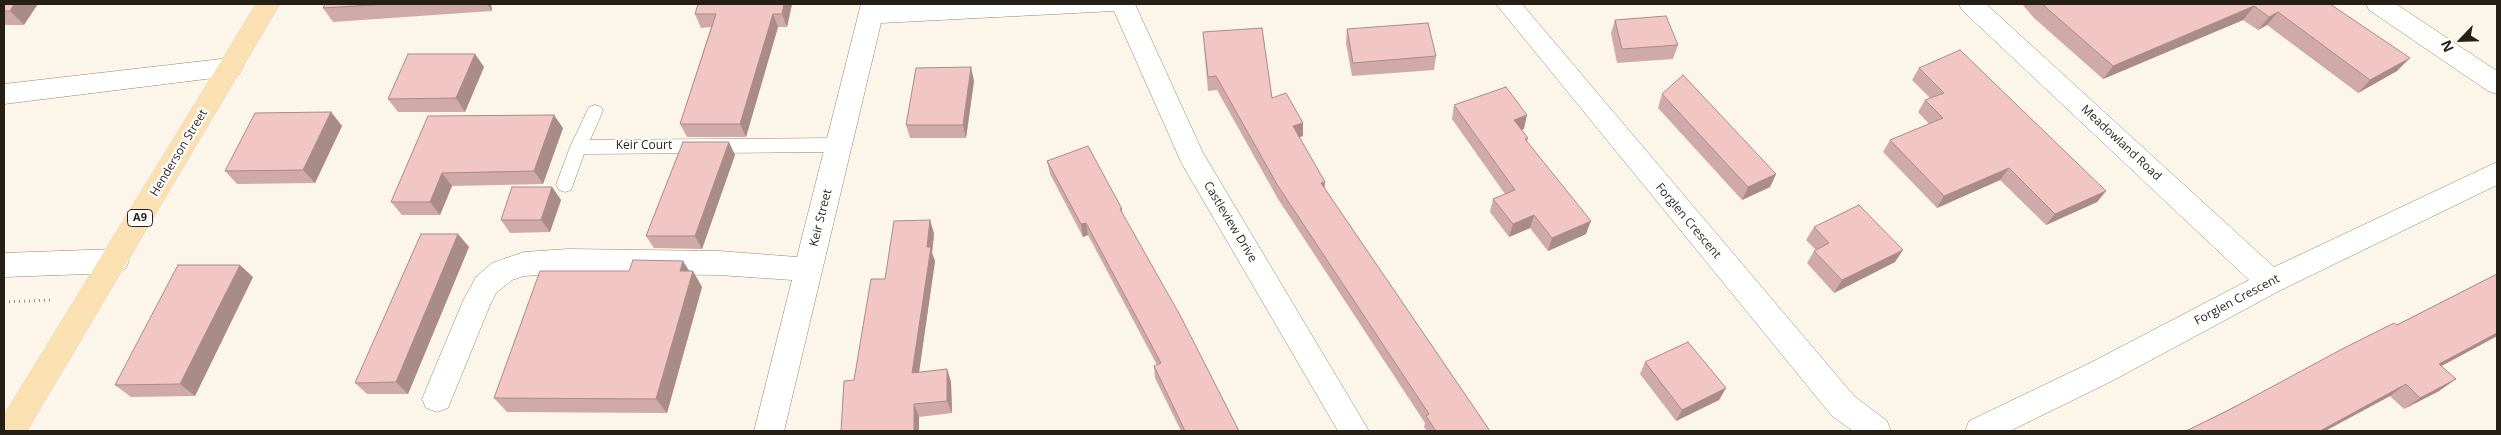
<!DOCTYPE html>
<style>
body{margin:0}
#map{position:relative;width:2501px;height:435px;overflow:hidden;background:#fcf5e9;font-family:"Open Sans",sans-serif}
canvas{display:block}
.frame{position:absolute;inset:0;border:5px solid #261f15;pointer-events:none}
.north{position:absolute;left:2436px;top:15px;width:50px;height:50px;-webkit-text-stroke:4px #fff;paint-order:stroke;rotate:246deg;font-size:14px;font-weight:700;line-height:20px;text-align:center;color:#261f15}
.north::after{content:'';display:block;margin:auto;width:18px;height:22px;background:#261f15;clip-path:polygon(50% 0,100% 100%,50% 72%,0 100%)}
</style>
<div id="map">
<canvas width="2501" height="435"></canvas>
<div class="frame"></div>
<div class="north">N</div>
</div>
<script>
const c = document.querySelector('canvas').getContext('2d');
c.lineJoin = 'round';
const toPath = rows => new Path2D(rows.map(r => 'M' + r).join(''));
function stroke(path, color, width, dash) { c.strokeStyle = color; c.lineWidth = width; c.lineCap = dash ? 'butt' : 'round'; c.setLineDash(dash || []); c.stroke(path); }
function paint(path, color) { c.fillStyle = color; c.fill(path, 'evenodd'); }
function label(font, color, halo, rows, align = 'center') {
  c.font = font + ' "Open Sans",sans-serif'; c.lineWidth = 4.5; c.setLineDash([]); c.textBaseline = 'middle'; c.strokeStyle = halo; c.fillStyle = color; for (const [text, x, y, turn = 0] of rows) {
    c.save(); c.translate(x, y); c.rotate((+turn || 0) * Math.PI / 180); c.textAlign = isNaN(turn) ? turn : align; if (halo) c.strokeText(text, 0, 0); c.fillText(text, 0, 0); c.restore();
  }
}
const lane = toPath([
 [595,105,601,107,603,111,590,140,840,138,846,140,848,145,846,150,840,152,584,154,571,190,565,192,559,190,556,185,570,147,589,107,595,105]
]);
const street = toPath([
 [861,4,1135,4,1203,153,1369,431,1338,431,1182,164,1114,11,881,23,784,431,754,431,792,280,719,275,568,273,524,276,512,280,496,293,490,305,448,408,437,412,426,408,422,399,463,301,476,277,492,263,524,252,568,249,719,251,797,257,861,4],
 [1496,4,1522,4,1854,396,1887,421,1891,431,1853,431,1832,416,1496,4],
 [1959,4,1986,4,2274,267,2497,162,2497,185,2281,290,2112,381,2010,431,1965,431,1969,421,2090,363,2249,280,1962,10,1959,4],
 [2366,4,2396,4,2497,71,2497,94,2488,91,2369,10,2366,4],
 [230,58,239,60,243,67,239,74,230,76,4,104,4,84,230,58],
 [115,249,125,253,129,261,125,269,115,273,4,277,4,253,115,249]
]);
const primary = toPath([
 [256,4,280,4,27,431,4,431,4,415,256,4]
]);
stroke(lane, '#97866b', 1);
stroke(street, '#97866b', 1);
stroke(primary, '#d8d7d5', 1);
stroke(toPath([
 [4,302,52,300]
]), '#938c81', 3, [1, 4]);
paint(lane, '#fff');
paint(street, '#fff');
paint(primary, '#fbe1b2');
paint(toPath([
 [4,4,24,25,4,25],
 [325,4,491,4,492,11,333,22,323,8],
 [698,4,792,4,787,27,778,27,746,137,687,137,680,124,711,27,701,28,695,14],
 [2022,4,2330,4,2397,71,2358,93,2267,25,2258,30,2243,20,2103,79,2034,18],
 [1615,20,1678,45,1673,59,1617,63,1611,33],
 [1347,29,1436,56,1434,70,1352,76,1346,43],
 [1203,32,1272,98,1303,123,1303,136,1299,137,1325,189,1490,431,1427,431,1424,427,1425,423,1278,199,1217,90,1208,91,1204,46],
 [475,54,484,67,465,112,398,112,388,99],
 [1919,68,2106,191,2097,202,2046,225,2000,180,1937,208,1883,152,1890,140,1929,124,1918,112,1925,100,1930,98,1912,80],
 [974,81,966,138,910,138,906,125],
 [1662,94,1776,174,1770,187,1742,200,1658,108],
 [1454,105,1524,129,1521,130,1528,138,1527,142,1586,234,1548,251,1530,228,1509,237,1490,212,1493,199,1505,194,1452,119],
 [331,112,342,126,315,183,237,184,225,171],
 [428,116,563,128,543,184,452,186,440,215,402,215,391,202],
 [735,155,702,249,654,248,646,236],
 [1047,161,1122,209,1122,214,1239,431,1181,431,1155,378,1154,366,1157,365,1088,235,1083,237,1050,174],
 [552,187,561,200,550,232,510,233,501,220],
 [930,220,934,234,932,253,935,261,919,372,947,369,951,382,952,413,919,417,854,380,885,279],
 [1814,227,1895,262,1834,293,1807,263,1814,251,1816,250,1806,240],
 [458,234,469,247,408,394,367,394,355,383],
 [689,271,702,287,667,413,507,412,494,398],
 [2497,274,2497,336,2441,366,2456,379,2439,391,2404,409,2390,396,2325,431,2186,431],
 [253,277,195,396,131,397,115,385],
 [1645,362,1726,388,1719,400,1676,421,1640,374]
]), '#d0aaa8');
paint(toPath([
 [14,4,38,4,24,25,10,11],
 [487,4,491,4,492,11],
 [784,4,792,4,787,27,782,14],
 [2254,6,2243,20,2103,79,2113,66],
 [2278,12,2267,25,2258,30,2269,17],
 [773,14,778,27,746,137,740,124],
 [475,54,484,67,465,112,456,98],
 [2410,58,2397,71,2358,93,2370,80],
 [971,67,974,81,966,138,963,125],
 [331,112,342,126,315,183,303,170],
 [554,115,563,128,543,184,534,171],
 [1527,115,1524,129,1511,133,1514,120],
 [1303,123,1303,136,1292,140,1293,126],
 [729,142,735,155,702,249,695,236],
 [2009,168,2000,180,1937,208,1944,196],
 [442,173,452,186,440,215,430,202],
 [1776,174,1770,187,1742,200,1748,187],
 [1325,182,1324,195,1321,183],
 [552,187,561,200,550,232,541,220],
 [2106,191,2097,202,2046,225,2055,214],
 [1534,215,1530,228,1509,237,1513,224],
 [930,220,934,234,932,253,935,261,917,386,912,373],
 [1591,221,1586,234,1548,251,1552,238],
 [1086,223,1088,235,1083,237,1081,224],
 [458,234,469,247,408,394,396,382],
 [1903,250,1895,262,1834,293,1842,280],
 [683,261,692,275,693,271,702,287,667,413,656,399,680,271],
 [240,265,253,277,195,396,180,384],
 [2497,333,2497,336,2423,376,2439,364],
 [947,369,951,382,952,413,947,401],
 [2456,379,2439,391,2404,409,2420,398],
 [2406,384,2390,396,2325,431,2320,431],
 [1726,388,1719,400,1676,421,1682,410],
 [914,404,919,417,919,431,914,431]
]), '#a98b88');
const building = toPath([
 [4,4,14,4,10,11,4,11,4,4],
 [325,4,387,4,323,8,325,4],
 [698,4,784,4,782,14,773,14,740,124,680,124,716,14,695,14,698,4],
 [2042,4,2330,4,2410,58,2370,80,2278,12,2269,17,2254,6,2113,66,2042,4],
 [1666,16,1678,45,1622,49,1615,20,1666,16],
 [1428,23,1436,56,1353,63,1347,29,1428,23],
 [1262,28,1272,98,1286,93,1303,123,1293,126,1325,182,1321,183,1490,431,1436,431,1426,416,1429,414,1278,186,1216,76,1208,77,1203,32,1262,28],
 [1960,50,2106,191,2055,214,2009,168,1944,196,1890,140,1943,118,1925,100,1944,93,1919,68,1960,50],
 [408,54,475,54,456,98,388,99,408,54],
 [971,67,963,125,906,125,916,68,971,67],
 [1683,75,1776,174,1748,187,1662,94,1683,75],
 [1506,87,1527,115,1514,120,1528,138,1525,139,1591,221,1552,238,1534,215,1513,224,1493,199,1515,190,1454,105,1506,87],
 [331,112,303,170,225,171,255,113,331,112],
 [554,115,534,171,442,173,430,202,391,202,428,116,554,115],
 [683,142,729,142,695,236,646,236,683,142],
 [1088,146,1122,209,1120,209,1181,317,1239,431,1185,431,1154,366,1161,363,1086,223,1081,224,1047,161,1088,146],
 [512,187,552,187,541,220,501,220,512,187],
 [1859,205,1903,250,1842,280,1814,251,1829,243,1814,227,1859,205],
 [930,220,927,247,931,247,912,373,947,369,947,401,914,404,914,431,841,431,844,381,854,380,871,279,885,279,894,221,930,220],
 [421,234,458,234,396,382,355,383,421,234],
 [633,260,683,261,680,271,693,271,656,399,494,398,540,271,629,271,633,260],
 [178,265,240,265,180,384,115,385,178,265],
 [2497,274,2497,333,2439,364,2456,379,2420,398,2406,384,2320,431,2186,431,2227,411,2344,348,2394,323,2397,325,2497,274],
 [1688,342,1726,388,1682,410,1645,362,1688,342]
]);
paint(building, '#f2c6c3');
stroke(building, '#a98b88', 1);
for (const [x, y, w] of [
 [140,218,25]
]) { const box = new Path2D(); box.roundRect(x - w / 2, y - 8.5, w, 17, 4); c.fillStyle = '#fff'; c.fill(box); stroke(box, '#261f15', 1); }
label('bold 11px', '#261f15', null, [
 ["A9",140,218]
]);
label('12px', '#261f15', '#fff', [
 ["Meadowland Road",2121,143,43],
 ["Keir Court",644,146],
 ["Henderson Street",179,153,-59],
 ["Keir Street",821,218,-76],
 ["Forglen Crescent",1688,221,50],
 ["Castleview Drive",1230,222,59],
 ["Forglen Crescent",2237,300,-28]
]);
</script>
